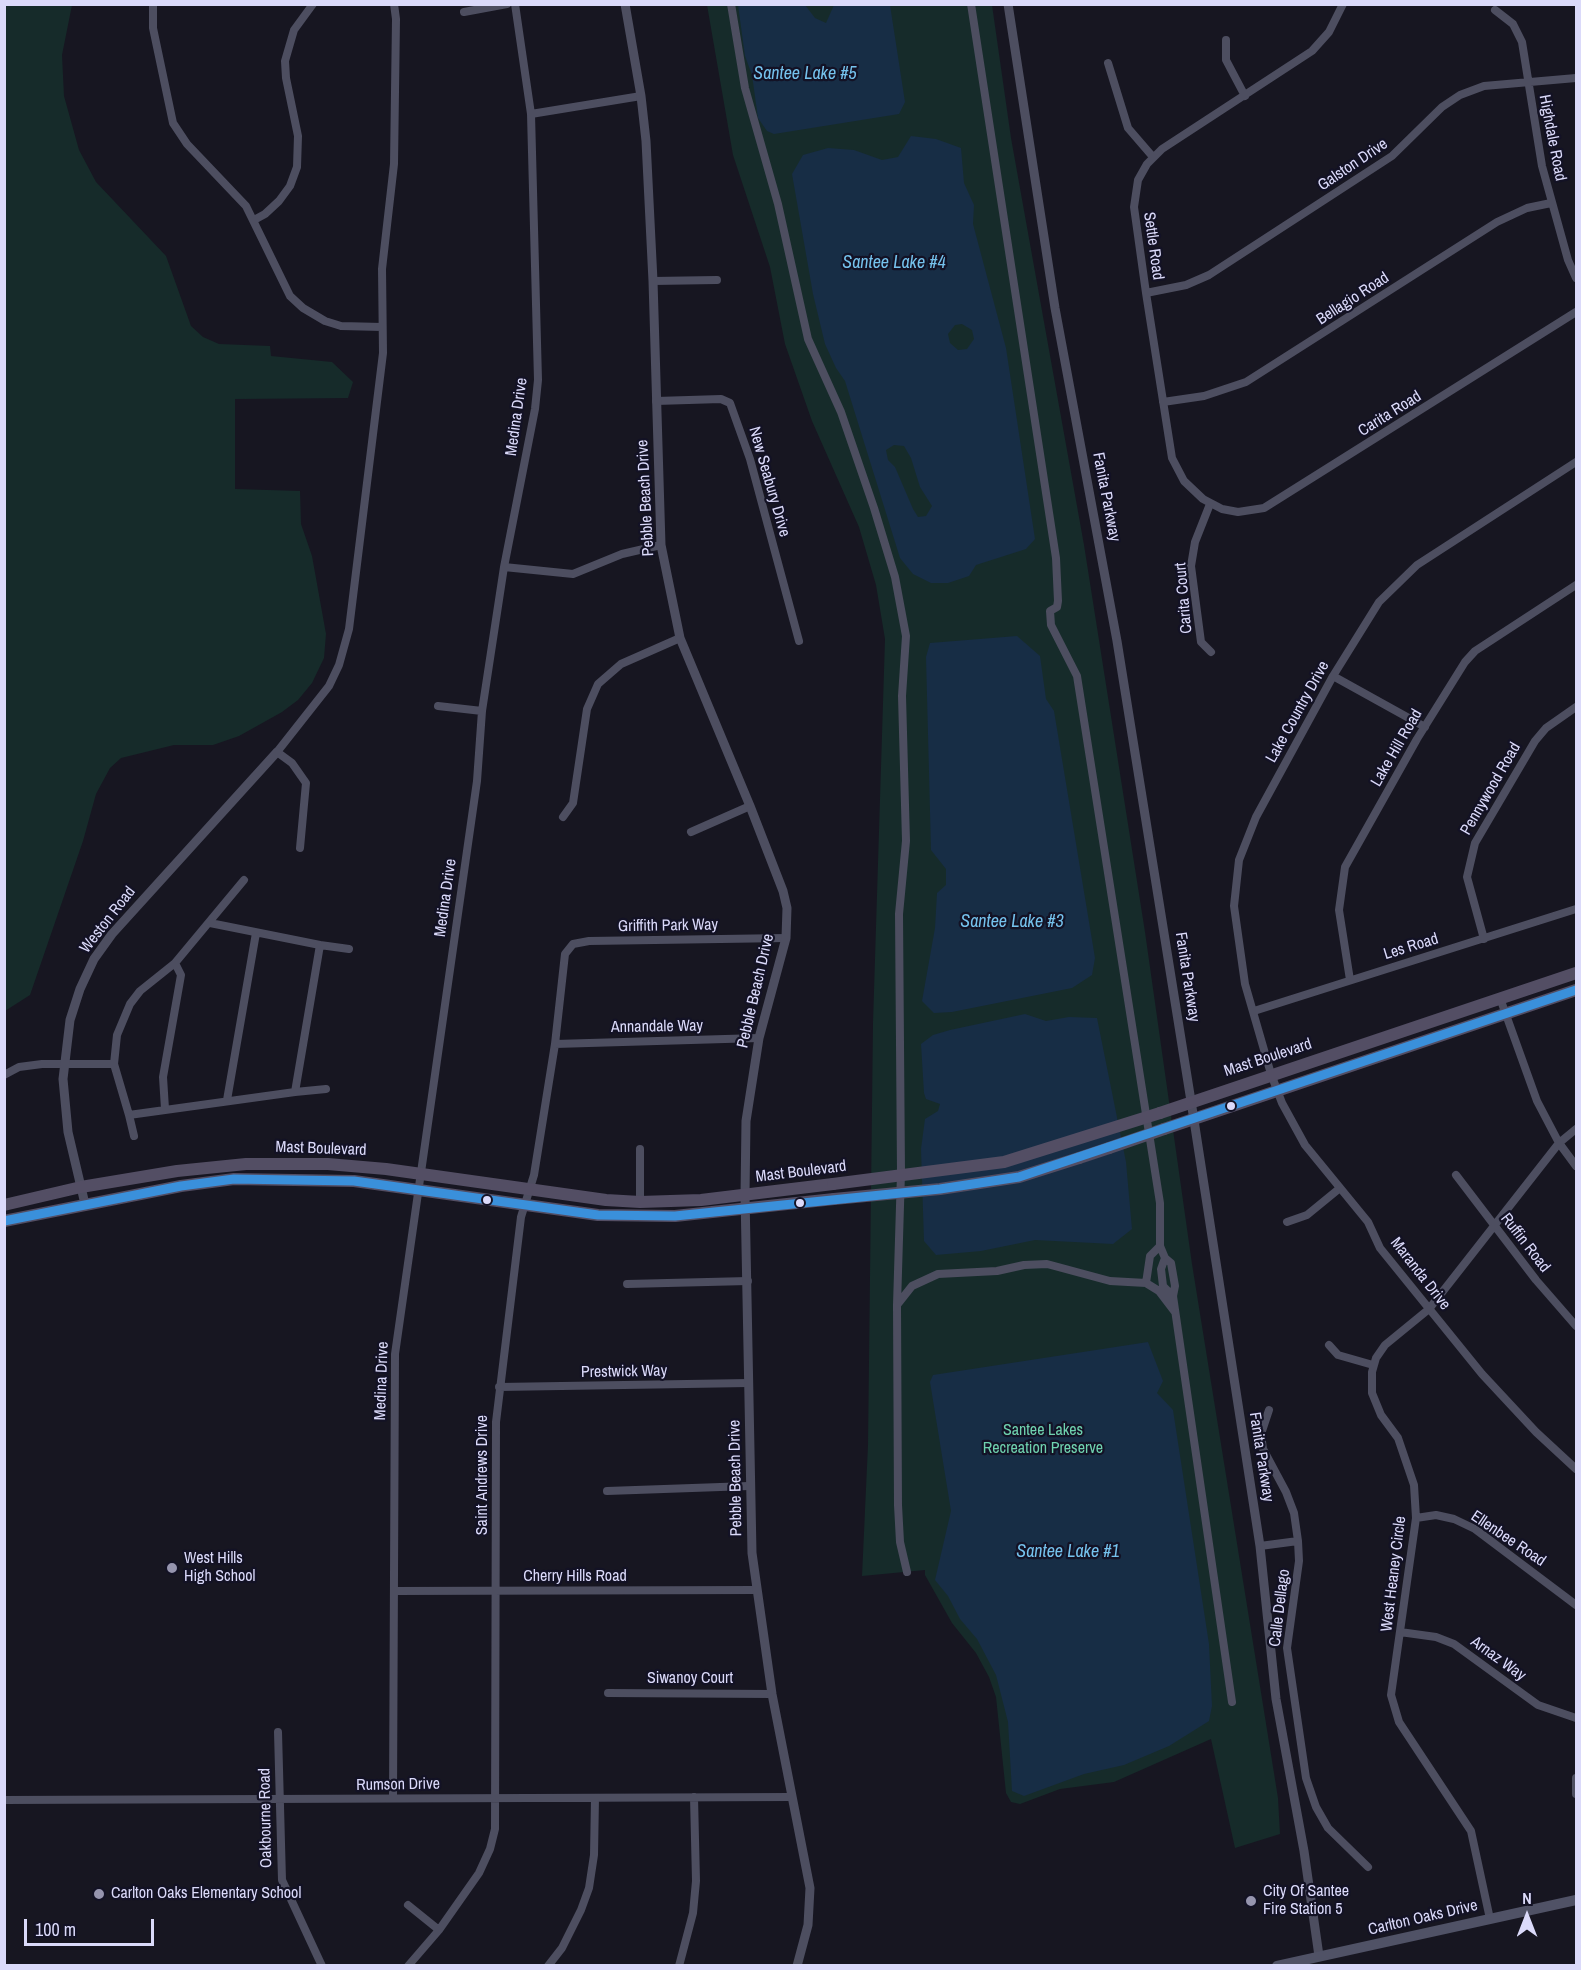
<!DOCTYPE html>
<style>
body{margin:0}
#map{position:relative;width:1581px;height:1970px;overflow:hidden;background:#171621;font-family:"Archivo Narrow",sans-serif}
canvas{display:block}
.frame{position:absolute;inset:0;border:6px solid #dbdafa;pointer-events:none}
.north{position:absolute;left:1497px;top:1886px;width:60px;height:60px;-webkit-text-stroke:4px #131225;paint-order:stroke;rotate:0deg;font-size:16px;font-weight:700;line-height:24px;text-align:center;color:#dbdafa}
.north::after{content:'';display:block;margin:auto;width:21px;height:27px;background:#dbdafa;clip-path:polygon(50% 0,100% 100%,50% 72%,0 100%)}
.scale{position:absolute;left:24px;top:1919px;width:130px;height:27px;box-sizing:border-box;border:3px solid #dbdafa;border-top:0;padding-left:8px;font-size:18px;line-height:21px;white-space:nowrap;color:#dbdafa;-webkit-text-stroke:4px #131225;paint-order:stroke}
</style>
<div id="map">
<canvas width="1581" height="1970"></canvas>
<div class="frame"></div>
<div class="north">N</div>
<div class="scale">100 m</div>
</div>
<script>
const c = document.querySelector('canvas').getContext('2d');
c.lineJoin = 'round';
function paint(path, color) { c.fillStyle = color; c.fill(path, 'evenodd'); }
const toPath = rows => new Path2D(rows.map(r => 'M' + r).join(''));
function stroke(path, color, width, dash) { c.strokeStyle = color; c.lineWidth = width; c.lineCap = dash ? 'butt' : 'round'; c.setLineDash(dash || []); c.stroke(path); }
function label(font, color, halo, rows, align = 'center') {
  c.font = font + ' "Archivo Narrow",sans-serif'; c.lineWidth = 4.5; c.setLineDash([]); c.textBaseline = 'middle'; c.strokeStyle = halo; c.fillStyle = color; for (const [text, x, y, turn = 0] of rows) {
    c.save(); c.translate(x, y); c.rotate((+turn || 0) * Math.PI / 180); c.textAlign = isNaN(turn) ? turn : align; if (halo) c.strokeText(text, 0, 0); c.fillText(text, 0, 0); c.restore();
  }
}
paint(toPath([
 [4,5,72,5,62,55,64,96,79,150,96,182,166,256,191,326,203,337,219,344,270,346,271,356,332,362,353,382,348,398,235,399,235,489,300,491,301,524,312,556,326,634,324,658,312,683,298,700,282,712,239,736,213,745,174,745,121,758,110,768,96,794,83,841,30,995,5,1011],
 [707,5,992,5,1011,138,1084,545,1145,932,1192,1264,1278,1798,1280,1834,1235,1848,1211,1739,1114,1782,1060,1789,1020,1804,1011,1802,1006,1793,996,1697,989,1677,976,1653,952,1623,925,1575,925,1570,862,1576,868,1445,873,1023,885,639,876,585,859,527,812,421,785,344,770,267,733,155]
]), '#162b2a');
paint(toPath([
 [738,5,805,5,815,18,826,23,834,5,890,5,905,102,899,114,774,134,767,131,758,118,752,75,745,56],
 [911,136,936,139,961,148,964,183,974,205,973,224,1006,348,1035,539,1026,549,976,565,969,576,948,583,931,583,913,574,900,558,845,381,836,368,825,344,813,294,792,174,803,155,828,148,854,150,882,160,898,157],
 [962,324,972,330,974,339,967,349,958,350,950,343,948,334,955,325],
 [894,445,904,446,911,458,920,487,932,506,926,516,918,517,913,509,895,467,888,460,886,450],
 [1017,636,1040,656,1046,699,1054,711,1095,958,1092,975,1072,988,952,1012,934,1013,922,1001,935,928,937,893,946,885,946,869,931,850,926,657,930,643],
 [1025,1014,1046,1021,1069,1017,1097,1018,1126,1162,1132,1229,1113,1244,1035,1240,981,1251,936,1255,924,1241,921,1149,925,1119,938,1111,940,1104,926,1099,924,1093,921,1044,933,1035,950,1030],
 [1148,1342,1163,1381,1157,1393,1173,1410,1209,1644,1212,1706,1209,1721,1169,1746,1124,1765,1084,1774,1024,1796,1012,1791,1008,1722,996,1675,977,1639,960,1619,948,1596,935,1580,951,1511,930,1382,933,1375]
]), '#172d45');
stroke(toPath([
 [153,4,153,28,173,123,187,144,246,206,290,296,303,308,325,321,341,326,382,327],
 [731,4,745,88,778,204,808,339,841,412,874,508,895,577,906,636,902,696,906,841,899,914,901,1173,897,1305],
 [971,4,1056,558,1058,601,1057,607,1050,611,1051,625,1077,676,1160,1203,1160,1246,1165,1258,1171,1263,1175,1286,1173,1296,1232,1702],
 [1343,4,1329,32,1312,51,1162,149,1147,164,1138,180,1134,207,1146,293,1172,458,1184,481,1203,499,1222,509,1238,512,1264,508,1576,312],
 [1495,10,1513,24,1522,42,1542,166,1568,260,1576,278],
 [464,12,507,4],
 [1226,40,1226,60,1245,96],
 [1108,63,1128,128,1153,157],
 [531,114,641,96],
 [254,220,265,214,279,201,290,186,297,167,298,136,286,78,285,61,294,30,313,4],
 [653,281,717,280],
 [1146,293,1186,285,1209,275,1392,156,1442,107,1460,95,1484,86,1576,78],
 [656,401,721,399,730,403,750,459,799,641],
 [1163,402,1204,396,1246,382,1497,222,1527,208,1551,203],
 [1576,462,1417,565,1379,602,1333,676,1256,817,1239,860,1234,906,1245,984,1271,1074,1282,1103,1305,1145,1368,1222,1380,1248,1482,1374,1536,1432,1576,1469],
 [1210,504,1195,542,1191,566,1201,642,1211,652],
 [504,567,573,574,622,554,661,545],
 [1333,676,1425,727],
 [438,706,482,711],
 [563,817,573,803,587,709,598,684,621,664,680,638],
 [691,832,750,806],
 [300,848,306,783,292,763,277,752,329,686,339,665,349,629,383,353,382,269,394,164,396,19,394,4],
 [1484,939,1467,877,1475,843,1535,741,1546,728,1576,707],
 [320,945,349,949],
 [1350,980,1339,910,1345,867,1417,739,1465,662,1475,651,1576,585],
 [1500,998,1537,1101,1559,1143,1576,1166],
 [1254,1011,1576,909],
 [555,1044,759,1038],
 [114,1064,129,1115,295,1092,320,945,210,923],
 [4,1075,19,1067,42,1064,114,1064,117,1035,130,1004,140,991,175,963,244,880],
 [295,1092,326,1089],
 [227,1100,256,933],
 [165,1109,163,1077,181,975,175,963],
 [129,1115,134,1136],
 [640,1149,640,1202],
 [1456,1175,1536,1280,1576,1326],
 [1287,1222,1307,1215,1340,1188],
 [1165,1258,1161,1269,1163,1286,1173,1296],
 [1146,1283,1159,1291,1175,1312],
 [627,1284,748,1281],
 [1329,1345,1338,1355,1373,1365],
 [499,1387,749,1383],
 [1269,1410,1261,1434,1263,1449,1286,1492,1294,1513,1298,1541,1299,1561,1287,1648,1306,1778,1316,1807,1328,1828,1368,1867],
 [607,1491,749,1486],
 [1416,1518,1436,1515,1454,1519,1475,1529,1576,1605],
 [1260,1546,1298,1541],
 [907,1572,900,1542,898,1505,897,1305,912,1286,938,1274,997,1271,1024,1265,1047,1264,1110,1281,1146,1283,1150,1256,1160,1246],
 [394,1591,756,1590],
 [1400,1632,1436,1637,1454,1644,1538,1705,1576,1718],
 [608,1693,772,1694],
 [278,1732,282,1880,322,1966],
 [1576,1778,1576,1794],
 [393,1798,395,1354,477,781,482,711,504,567,535,409,538,380,531,114,515,4],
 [4,1800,791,1797],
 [408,1905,439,1930],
 [1490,1919,1471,1831,1399,1722,1391,1695,1416,1518,1414,1485,1398,1438,1381,1415,1372,1393,1372,1372,1376,1358,1385,1345,1429,1309,1559,1143,1576,1129],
 [408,1966,439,1930,479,1873,490,1849,495,1829,496,1422,521,1217,534,1175,555,1044,565,954,573,944,589,941,786,938],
 [548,1966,562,1948,581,1910,589,1888,594,1855,595,1798],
 [679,1966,693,1913,696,1881,694,1797]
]), '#4d4e60', 8);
stroke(toPath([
 [625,4,641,96,646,141,653,281,661,545,680,638,750,806,783,891,787,908,786,938,759,1038,746,1121,745,1195,752,1553,772,1694,810,1888,808,1925,797,1966],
 [1008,4,1055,308,1117,641,1191,1101,1260,1546,1276,1699,1304,1851,1319,1956],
 [85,1204,68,1132,63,1079,70,1020,80,989,94,959,112,934,277,752]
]), '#4d4e60', 9);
stroke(toPath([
 [1277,1966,1576,1900]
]), '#505266', 10);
stroke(toPath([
 [1160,1113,1576,973],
 [1164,1129,1576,990],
 [1079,1158,1109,1148],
 [4,1205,81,1187,177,1171,246,1164,328,1164,386,1169,606,1200,640,1202,701,1200,833,1184],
 [4,1221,181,1186,234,1179,354,1181,598,1215,675,1216,834,1199]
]), '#534e64', 12);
stroke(toPath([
 [1109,1148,1164,1129],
 [833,1184,1004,1162,1160,1113],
 [834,1199,940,1189,1019,1177,1079,1158]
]), '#534e64', 12);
stroke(toPath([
 [4,1221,181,1186,234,1179,354,1181,598,1215,675,1216,940,1189,1019,1177,1576,990]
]), '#3a90db', 9);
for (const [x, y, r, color] of [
 [1231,1106,5,"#dbdafa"],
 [487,1200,5,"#dbdafa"],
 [800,1203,5,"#dbdafa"],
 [172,1568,6,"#9695ae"],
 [99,1894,6,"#9695ae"],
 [1251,1901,6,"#9695ae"]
]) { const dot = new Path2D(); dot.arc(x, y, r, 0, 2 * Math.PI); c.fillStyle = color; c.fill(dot); stroke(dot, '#131225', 2); }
label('16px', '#dbdafa', '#131225', [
 ["Highdale Road",1552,138,79],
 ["Galston Drive",1353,165,-34],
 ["Settle Road",1153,246,82],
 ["Bellagio Road",1353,299,-33],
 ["Carita Road",1390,414,-32],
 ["Medina Drive",517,417,-82],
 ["New Seabury Drive",769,482,74],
 ["Fanita Parkway",1106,497,79],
 ["Pebble Beach Drive",646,498,-93],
 ["Carita Court",1184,598,-95],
 ["Lake Country Drive",1298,712,-61],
 ["Lake Hill Road",1397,748,-60],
 ["Pennywood Road",1491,789,-60],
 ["Medina Drive",446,898,-82],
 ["Weston Road",108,920,-52],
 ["Griffith Park Way",668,926,-1],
 ["Les Road",1411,947,-17],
 ["Fanita Parkway",1187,977,81],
 ["Pebble Beach Drive",756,991,-77],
 ["Annandale Way",657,1027,-1],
 ["Mast Boulevard",1268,1058,-18],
 ["Mast Boulevard",321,1149,2],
 ["Mast Boulevard",801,1172,-7],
 ["Ruffin Road",1525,1243,52],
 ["Maranda Drive",1420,1274,52],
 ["Prestwick Way",624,1372,-1],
 ["Medina Drive",382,1381,-88],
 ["Fanita Parkway",1261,1457,81],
 ["Saint Andrews Drive",483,1475,-90],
 ["Pebble Beach Drive",736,1478,-91],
 ["Ellenbee Road",1508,1539,34],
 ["West Heaney Circle",1394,1574,-83],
 ["Cherry Hills Road",575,1577],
 ["Calle Dellago",1280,1608,-83],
 ["Arnaz Way",1498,1659,36],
 ["Siwanoy Court",690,1679],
 ["Rumson Drive",398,1785,-1],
 ["Oakbourne Road",266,1818,-91],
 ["Carlton Oaks Drive",1423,1918,-13]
]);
label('16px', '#6fd2af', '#131225', [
 ["Santee Lakes",1043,1431],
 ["Recreation Preserve",1043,1449]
]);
label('16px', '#dbdafa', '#131225', [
 ["West Hills",184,1559],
 ["High School",184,1577],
 ["City Of Santee",1263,1892],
 ["Fire Station 5",1263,1910],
 ["Carlton Oaks Elementary School",111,1894]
], 'left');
label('italic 18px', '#75c2ed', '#131225', [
 ["Santee Lake #5",805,74],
 ["Santee Lake #4",894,263],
 ["Santee Lake #3",1012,922],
 ["Santee Lake #1",1068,1552]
]);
</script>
